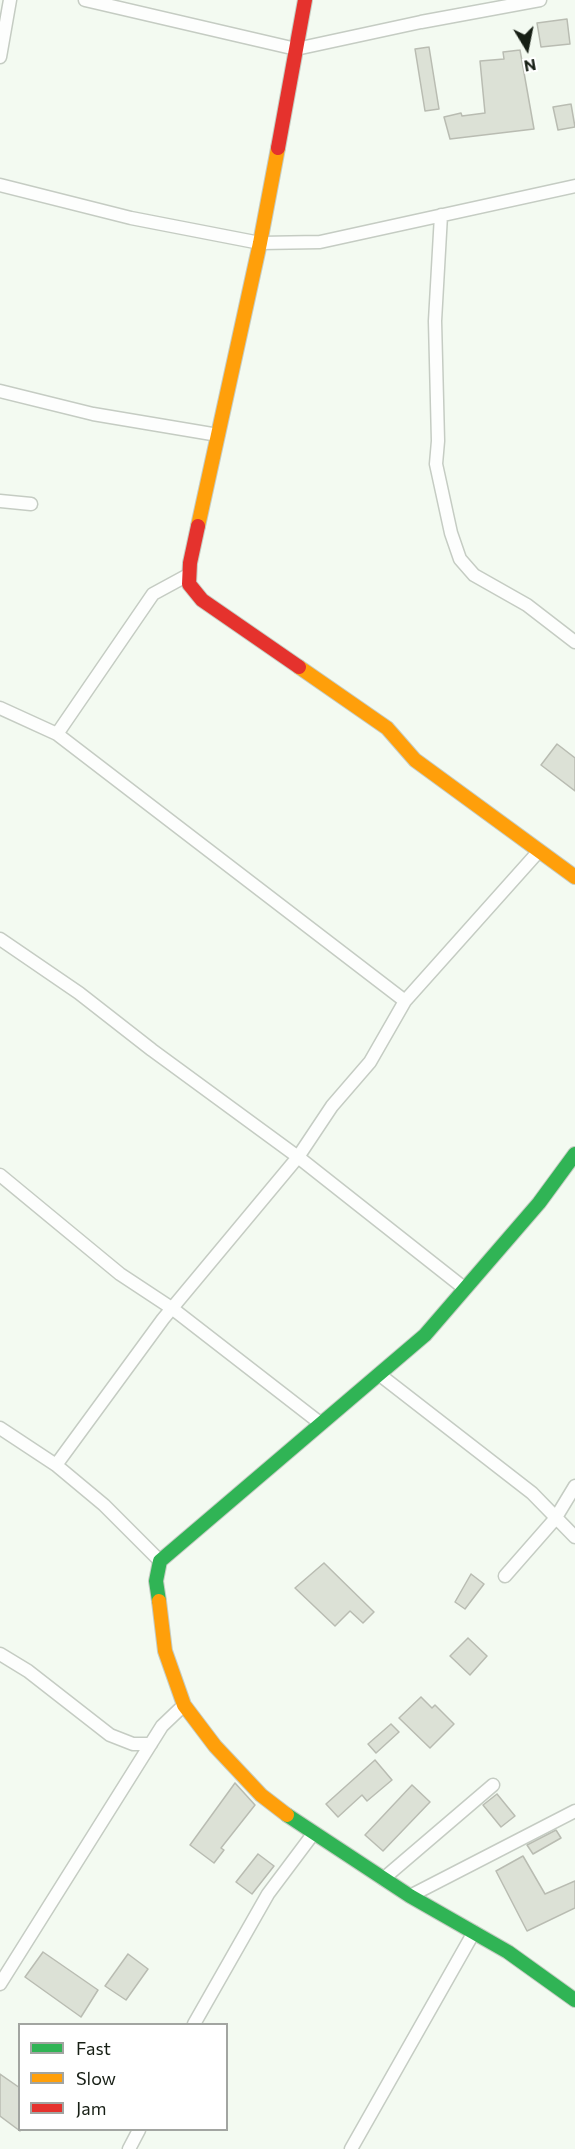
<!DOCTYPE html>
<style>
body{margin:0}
#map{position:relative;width:575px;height:2149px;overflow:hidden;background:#f3faf1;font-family:Commissioner,sans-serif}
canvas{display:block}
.legend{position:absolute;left:18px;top:2023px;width:210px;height:108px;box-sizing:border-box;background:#fff;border:2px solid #a2a5a1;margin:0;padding:8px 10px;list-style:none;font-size:18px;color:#171f15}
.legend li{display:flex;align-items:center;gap:12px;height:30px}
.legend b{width:30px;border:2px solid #a2a5a1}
.north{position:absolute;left:497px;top:18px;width:60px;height:60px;-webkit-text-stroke:4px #fff;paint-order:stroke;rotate:170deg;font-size:16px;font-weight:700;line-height:24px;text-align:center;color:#171f15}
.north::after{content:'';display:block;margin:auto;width:21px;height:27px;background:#171f15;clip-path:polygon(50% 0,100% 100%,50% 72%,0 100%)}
</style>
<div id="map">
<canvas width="575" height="2149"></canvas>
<ul class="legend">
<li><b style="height:8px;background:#30b455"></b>Fast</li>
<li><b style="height:8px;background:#ff9f0a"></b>Slow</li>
<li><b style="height:8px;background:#e5322d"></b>Jam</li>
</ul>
<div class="north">N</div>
</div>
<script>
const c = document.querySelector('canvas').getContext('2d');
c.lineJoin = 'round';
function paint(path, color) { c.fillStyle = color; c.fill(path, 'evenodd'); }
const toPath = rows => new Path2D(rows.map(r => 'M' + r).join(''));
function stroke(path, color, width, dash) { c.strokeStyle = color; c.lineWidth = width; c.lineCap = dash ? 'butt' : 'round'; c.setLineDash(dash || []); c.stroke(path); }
const building = toPath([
 [567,19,570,44,541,47,537,23,567,19],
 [429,47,439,109,425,111,415,49,429,47],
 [520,50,534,129,450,139,444,117,461,113,462,116,485,113,480,61,504,59,503,52,520,50],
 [571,104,575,127,558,130,553,107,571,104],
 [557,744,575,758,575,791,541,765,557,744],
 [324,1563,374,1612,363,1623,350,1611,335,1626,295,1588,324,1563],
 [471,1574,484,1584,465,1609,455,1602,471,1574],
 [468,1638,487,1656,470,1675,450,1656,468,1638],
 [421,1697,432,1708,435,1705,454,1724,430,1748,399,1718,421,1697],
 [391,1724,399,1732,376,1753,368,1744,391,1724],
 [375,1760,392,1780,367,1801,362,1795,338,1817,326,1804,375,1760],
 [235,1783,255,1805,221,1848,224,1850,214,1863,190,1845,235,1783],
 [412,1785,430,1802,383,1851,365,1835,412,1785],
 [497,1794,515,1816,501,1827,483,1805,497,1794],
 [556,1830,561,1838,533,1854,527,1845,556,1830],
 [258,1854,274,1866,252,1894,236,1882,258,1854],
 [523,1856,545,1894,575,1881,575,1908,527,1931,496,1871,523,1856],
 [43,1952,98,1990,81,2017,25,1977,43,1952],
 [128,1954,148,1969,126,2000,105,1986,128,1954],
 [0,2074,20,2088,20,2131,0,2116,0,2074]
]);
paint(building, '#dce1d6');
stroke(building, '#b9bcb2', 1.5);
const street = toPath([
 [85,0,296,49,421,22,540,0],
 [0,57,10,0],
 [0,185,131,218,260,243,320,242,575,186],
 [441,215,435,321,438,441,436,464,451,533,460,559,474,575,527,605,575,642],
 [0,391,93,414,218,435],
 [0,501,31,504],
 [0,708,57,734,405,1001],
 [57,734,153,594,188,575],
 [0,939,79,993,152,1050,298,1157,464,1288],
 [0,1175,120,1274,173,1309,320,1423],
 [380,1375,532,1493,575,1537],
 [0,1428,56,1465,104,1505,160,1561],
 [56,1465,163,1319,298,1157,332,1106,370,1062,405,1001,539,851],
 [505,1576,555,1519,575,1486],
 [0,1654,28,1671,110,1735,133,1744,151,1744],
 [383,1879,493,1785],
 [410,1896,575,1811],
 [0,1984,162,1726,184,1705],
 [194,2024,268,1894,313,1834],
 [129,2149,139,2130],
 [351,2149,474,1932]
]);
const fast = toPath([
 [159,1601,156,1581,160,1561,425,1335,539,1203,575,1154],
 [287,1815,410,1896,508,1952,575,2000]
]);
const slow = toPath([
 [198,526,260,243,278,148],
 [299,667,387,728,415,760,575,877],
 [159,1601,165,1651,184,1705,215,1746,261,1795,287,1815]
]);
const jam = toPath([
 [278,148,305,0],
 [198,526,190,563,189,584,202,600,299,667]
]);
stroke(street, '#c5ccc3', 15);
stroke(fast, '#c5ccc3', 16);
stroke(slow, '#c5ccc3', 16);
stroke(jam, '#c5ccc3', 16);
stroke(street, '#fdfefd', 12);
stroke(fast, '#30b455', 14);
stroke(slow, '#ff9f0a', 14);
stroke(jam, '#e5322d', 14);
</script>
